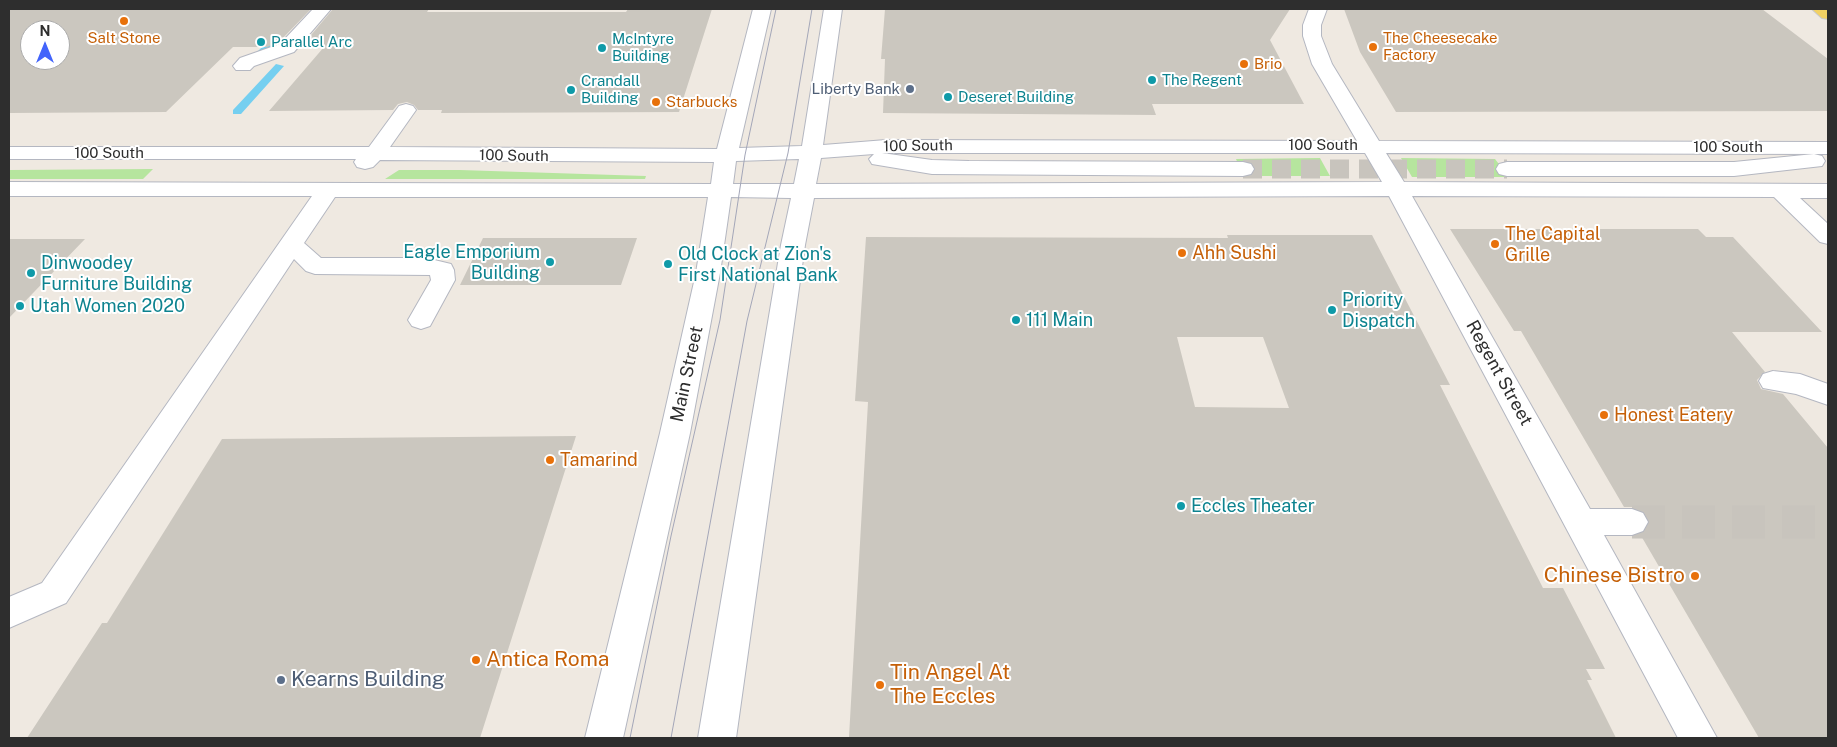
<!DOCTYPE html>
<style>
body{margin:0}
#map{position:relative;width:1837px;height:747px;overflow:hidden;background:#efe9e1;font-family:"Public Sans",sans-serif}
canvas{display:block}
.frame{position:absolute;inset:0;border:10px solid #2e2e2e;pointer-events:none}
.north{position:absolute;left:20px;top:20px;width:50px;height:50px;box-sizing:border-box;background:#fff;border:1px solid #ababab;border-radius:50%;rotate:0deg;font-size:14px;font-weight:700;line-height:20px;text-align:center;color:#2e2e2e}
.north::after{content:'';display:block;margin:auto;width:18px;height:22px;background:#4264fb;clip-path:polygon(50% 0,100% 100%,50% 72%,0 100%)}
</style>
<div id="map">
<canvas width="1837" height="747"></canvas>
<div class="frame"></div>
<div class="north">N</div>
</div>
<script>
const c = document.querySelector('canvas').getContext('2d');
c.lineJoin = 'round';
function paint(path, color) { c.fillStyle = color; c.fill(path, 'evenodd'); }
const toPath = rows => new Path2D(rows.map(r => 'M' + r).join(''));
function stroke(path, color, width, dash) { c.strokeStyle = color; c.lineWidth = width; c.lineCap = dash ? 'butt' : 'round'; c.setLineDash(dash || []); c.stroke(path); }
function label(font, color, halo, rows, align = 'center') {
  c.font = font + ' "Public Sans",sans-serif'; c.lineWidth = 4; c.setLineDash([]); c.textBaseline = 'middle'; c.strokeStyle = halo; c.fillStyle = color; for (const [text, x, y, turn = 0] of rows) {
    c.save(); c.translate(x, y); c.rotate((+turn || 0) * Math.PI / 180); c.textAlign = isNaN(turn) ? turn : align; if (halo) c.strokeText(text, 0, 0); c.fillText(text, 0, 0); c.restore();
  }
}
paint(toPath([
 [1320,158,1330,176,1243,176,1236,159],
 [1401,158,1495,159,1509,177,1412,177],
 [153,169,143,179,9,179,9,170],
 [399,170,460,170,646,176,645,179,385,179]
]), '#b6e59e');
paint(toPath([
 [295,9,303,9,289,31,263,56,257,56,257,52,283,27,295,9],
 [276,64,284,66,241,114,233,114,233,110,276,64]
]), '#75cff0');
paint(toPath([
 [9,9,311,9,279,42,267,47,233,47,166,112,9,113],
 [30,30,60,30,60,60,30,60],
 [333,9,429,9,427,12,626,12,628,9,712,9,679,112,441,113,442,110,418,110,414,105,407,102,398,104,393,110,269,111,324,47,301,47],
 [885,9,1290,9,1270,40,1304,104,1152,104,1156,115,883,113,885,59,881,59],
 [1344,9,1762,9,1828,59,1828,111,1396,112,1360,52],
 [1450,229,1698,229,1706,237,1733,237,1822,332,1732,332,1765,372,1757,380,1761,389,1783,394,1828,448,1828,738,1759,738,1640,534,1645,532,1650,523,1645,512,1633,507,1624,507,1521,331,1514,331],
 [1227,235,1372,235,1450,385,1440,385,1543,588,1563,588,1605,669,1586,669,1592,680,1587,680,1616,738,849,737,868,402,855,401,866,237,1228,238],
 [1177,337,1263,337,1289,408,1195,407],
 [483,238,637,238,621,285,460,285],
 [9,239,85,239,9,318],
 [576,436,480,738,27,738,102,623,107,623,222,439]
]), '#cbc7bf');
stroke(toPath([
 [1243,169,1507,169]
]), '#c8c4bd', 19, [19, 10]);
stroke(toPath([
 [1632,522,1828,522]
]), '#c8c4bd', 33, [33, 17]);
const minor = toPath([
 [313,9,331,9,294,52,254,66,250,70,236,70,233,66,240,58,280,44,313,9],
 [753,9,771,9,739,148,802,146,824,9,842,9,823,145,886,140,1357,141,1312,64,1303,36,1303,25,1309,9,1327,9,1321,25,1321,36,1332,64,1379,141,1828,142,1828,154,1386,153,1404,182,1828,184,1828,198,1800,198,1828,224,1828,244,1820,242,1774,197,1412,196,1590,509,1632,509,1643,513,1648,522,1643,531,1632,535,1604,535,1717,738,1678,738,1389,196,814,198,805,245,736,738,698,738,781,245,791,198,731,197,720,273,690,433,623,738,585,738,660,433,696,273,708,197,335,197,304,243,321,258,426,258,451,264,454,270,455,280,430,326,421,329,412,326,408,320,431,280,430,275,315,274,306,271,294,259,66,603,9,628,9,597,42,583,312,196,9,196,9,182,711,184,714,162,380,160,373,167,365,169,357,167,354,162,356,159,9,159,9,147,369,147,399,106,406,104,413,106,416,110,390,147,717,149,753,9],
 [882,153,1365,153,1382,182,816,184,821,158,874,154,869,159,872,164,932,174,1243,176,1251,174,1254,169,1251,164,1243,162,969,161,932,160,882,153],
 [799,159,794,184,733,184,736,161,799,159],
 [1814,154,1822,156,1825,161,1822,166,1734,176,1507,176,1499,174,1496,169,1499,164,1507,162,1734,162,1814,154],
 [1773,371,1800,374,1828,384,1828,405,1796,394,1763,388,1759,381,1763,374,1773,371]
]);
const major = toPath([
 [1812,9,1828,9,1828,19,1822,18,1812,9]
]);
stroke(minor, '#b4b7c1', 2);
stroke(major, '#c9c9c9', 2);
paint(minor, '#fff');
paint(major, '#f2d163');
stroke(toPath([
 [630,738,671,536,720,320,745,155,776,9],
 [671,738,747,321,788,153,812,9]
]), '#a3a6b8', 1);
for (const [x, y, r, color] of [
 [124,21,5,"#e8710a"],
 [261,42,5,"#0f9aa8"],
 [1373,47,5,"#e8710a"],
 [602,48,5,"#0f9aa8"],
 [1244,64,5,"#e8710a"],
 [1152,80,5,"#0f9aa8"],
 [910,89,5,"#5c6f8a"],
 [571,90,5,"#0f9aa8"],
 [948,97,5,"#0f9aa8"],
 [656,102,5,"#e8710a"],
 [1495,244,5,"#e8710a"],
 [1182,253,5,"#e8710a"],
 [550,262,5,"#0f9aa8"],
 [668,264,5,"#0f9aa8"],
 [31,273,5,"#0f9aa8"],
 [20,306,5,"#0f9aa8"],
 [1332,310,5,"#0f9aa8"],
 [1016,320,5,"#0f9aa8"],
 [1604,415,5,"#e8710a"],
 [550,460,5,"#e8710a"],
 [1181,506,5,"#0f9aa8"],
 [1695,576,5,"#e8710a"],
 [476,660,5,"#e8710a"],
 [281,680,5,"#5c6f8a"],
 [880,685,5,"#e8710a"]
]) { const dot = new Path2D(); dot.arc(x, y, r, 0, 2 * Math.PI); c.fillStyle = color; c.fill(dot); stroke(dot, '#fff', 2); }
label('15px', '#c56008', '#fff', [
 ["Salt Stone",124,38,"center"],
 ["The Cheesecake",1383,38],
 ["Factory",1383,55],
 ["Brio",1254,64],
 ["Starbucks",666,102]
], 'left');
label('15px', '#0d838f', '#fff', [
 ["McIntyre",612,39],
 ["Building",612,56],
 ["Parallel Arc",271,42],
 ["The Regent",1162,80],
 ["Crandall",581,81],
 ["Building",581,98],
 ["Deseret Building",958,97]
], 'left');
label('15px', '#4e5e75', '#fff', [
 ["Liberty Bank",900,89]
], 'right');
label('15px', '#2e2e2e', '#fff', [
 ["100 South",1323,145],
 ["100 South",918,146,-1],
 ["100 South",1728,147],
 ["100 South",109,153],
 ["100 South",514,156,1]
]);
label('18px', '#c56008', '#fff', [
 ["The Capital",1505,234],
 ["Grille",1505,255],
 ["Ahh Sushi",1192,253],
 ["Honest Eatery",1614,415],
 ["Tamarind",560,460]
], 'left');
label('18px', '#0d838f', '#fff', [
 ["Eagle Emporium",540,252,"right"],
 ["Building",540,273,"right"],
 ["Old Clock at Zion's",678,254],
 ["First National Bank",678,275],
 ["Dinwoodey",41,263],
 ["Furniture Building",41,284],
 ["Priority",1342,300],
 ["Dispatch",1342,321],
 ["Utah Women 2020",30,306],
 ["111 Main",1026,320],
 ["Eccles Theater",1191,506]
], 'left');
label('18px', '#2e2e2e', '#fff', [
 ["Regent Street",1499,373,61],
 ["Main Street",687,374,-78]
]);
label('21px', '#c56008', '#fff', [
 ["Chinese Bistro",1685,576,"right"],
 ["Antica Roma",486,660],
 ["Tin Angel At",890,673],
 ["The Eccles",890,697]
], 'left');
label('21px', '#4e5e75', '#fff', [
 ["Kearns Building",291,680]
], 'left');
</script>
